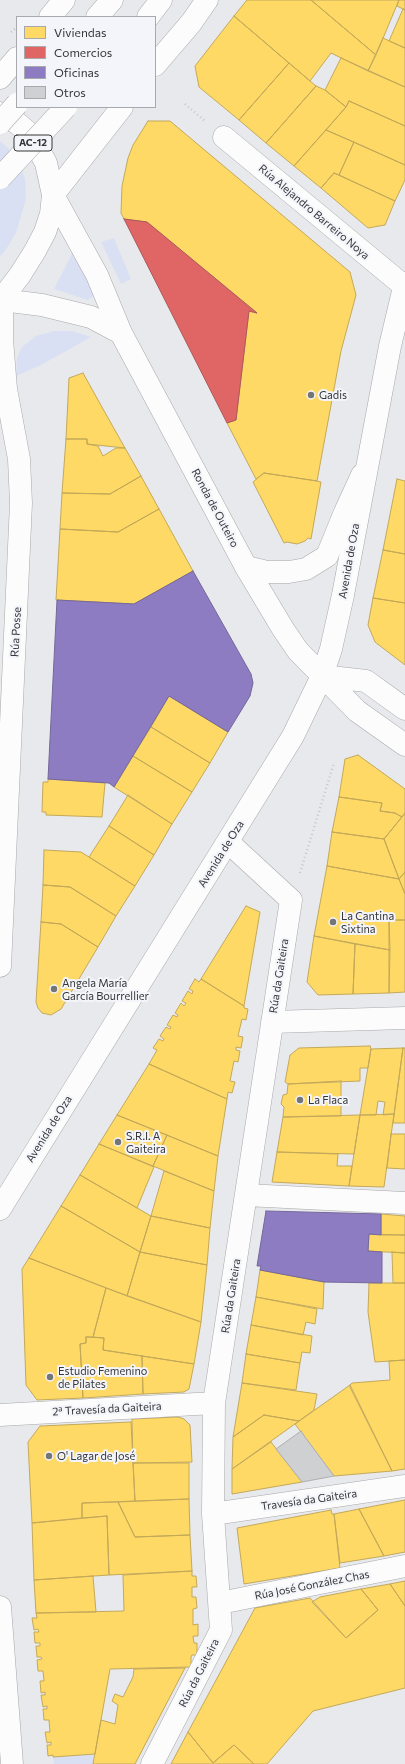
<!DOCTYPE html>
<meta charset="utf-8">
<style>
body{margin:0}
#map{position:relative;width:405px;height:1764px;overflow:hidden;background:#e8e9ec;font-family:Commissioner,sans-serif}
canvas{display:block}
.legend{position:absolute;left:16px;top:16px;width:140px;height:92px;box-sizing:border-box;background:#f3f5fb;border:1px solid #a7a9ad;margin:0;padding:5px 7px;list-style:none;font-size:12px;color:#363638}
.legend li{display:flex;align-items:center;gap:8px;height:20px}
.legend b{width:20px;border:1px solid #a7a9ad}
</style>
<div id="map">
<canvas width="405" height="1764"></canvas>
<ul class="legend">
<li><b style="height:11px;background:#ffd966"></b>Viviendas</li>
<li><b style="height:11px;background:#e06666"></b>Comercios</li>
<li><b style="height:11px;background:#8e7cc3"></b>Oficinas</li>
<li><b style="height:11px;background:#cfd0d2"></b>Otros</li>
</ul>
</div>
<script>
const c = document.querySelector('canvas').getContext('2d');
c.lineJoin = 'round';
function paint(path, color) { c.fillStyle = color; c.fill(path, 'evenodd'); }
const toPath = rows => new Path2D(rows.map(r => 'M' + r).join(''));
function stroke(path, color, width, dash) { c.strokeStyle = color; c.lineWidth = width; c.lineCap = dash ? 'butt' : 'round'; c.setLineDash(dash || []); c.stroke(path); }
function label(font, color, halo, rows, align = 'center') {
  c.font = font + ' Commissioner,sans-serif'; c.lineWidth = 4; c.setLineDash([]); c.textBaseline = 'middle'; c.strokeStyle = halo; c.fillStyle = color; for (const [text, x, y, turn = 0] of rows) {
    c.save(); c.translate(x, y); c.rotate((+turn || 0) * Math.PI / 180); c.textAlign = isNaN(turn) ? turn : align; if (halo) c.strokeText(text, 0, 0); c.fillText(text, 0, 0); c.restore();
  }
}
paint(toPath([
 [0,141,8,148,20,163,25,179,26,199,16,233,5,251,0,256],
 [114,238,131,279,121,284,101,242],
 [75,248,98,293,88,300,54,289],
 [54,331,72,331,91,337,41,365,16,376,17,358,22,347,36,336],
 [95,1754,93,1764,54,1764,53,1757]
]), '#dae0f3');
const homes = toPath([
 [247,0,311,0,376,55,368,71,331,53,310,81,234,16,247,0],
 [311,0,399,0,376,55,311,0],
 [399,0,405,0,405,10,397,6,399,0],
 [403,9,405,10,405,48,389,41,403,9],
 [234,16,289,63,239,120,199,87,195,66,234,16],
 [383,38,405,48,405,87,368,71,383,38],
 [341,58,405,87,405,126,349,101,346,107,325,90,341,58],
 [289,63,316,86,266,143,239,120,289,63],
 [316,86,325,90,346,107,294,166,266,143,316,86],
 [349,101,405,126,405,165,326,130,346,107,349,101],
 [148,121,170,121,350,272,356,295,341,351,317,481,264,473,256,479,227,423,236,420,249,311,257,313,147,222,124,219,121,213,122,186,128,158,133,145,148,121],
 [326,130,354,142,339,175,334,173,321,188,294,166,326,130],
 [354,142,405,165,405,180,395,201,339,175,354,142],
 [334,173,395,201,385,225,368,228,321,188,334,173],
 [83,373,103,409,125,448,87,444,87,439,66,439,69,378,83,373],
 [66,439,87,439,87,444,98,446,103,456,116,448,125,448,141,476,110,494,62,493,66,439],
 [264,473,317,481,321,482,311,539,308,538,305,541,297,544,287,542,284,543,253,482,264,473],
 [141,476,159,509,118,532,60,529,62,493,110,494,141,476],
 [397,479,405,481,405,554,383,550,397,479],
 [159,509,193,571,134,604,56,600,60,529,118,532,159,509],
 [383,550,405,554,405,603,373,598,383,550],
 [373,598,405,603,405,665,375,642,368,625,373,598],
 [169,696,228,732,210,763,151,727,169,696],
 [151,727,210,763,192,792,133,756,151,727],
 [358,755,405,789,405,813,402,817,395,813,380,811,382,803,339,797,345,759,358,755],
 [133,756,192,792,172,824,114,787,133,756],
 [48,779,105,783,102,817,46,815,46,812,42,812,43,782,48,782,48,779],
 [128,795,172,824,154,855,109,826,128,795],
 [339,797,382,803,380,811,395,813,402,817,384,839,332,832,339,797],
 [405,813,405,872,399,879,384,839,405,813],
 [109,826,154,855,135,886,89,857,109,826],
 [332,832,384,839,399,879,327,866,332,832],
 [44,850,81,852,135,886,116,916,70,887,43,885,44,850],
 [327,866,399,879,405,894,405,920,389,920,390,950,314,936,327,866],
 [405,872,405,894,399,879,405,872],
 [43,885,70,887,116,916,98,947,61,924,41,922,43,885],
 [246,906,260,912,244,1006,201,979,246,906],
 [389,920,405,920,405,992,389,993,389,920],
 [41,922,61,924,98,947,61,1009,51,1015,42,1013,38,1008,36,1002,41,922],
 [314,936,355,944,353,994,318,995,307,982,314,936],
 [355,944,390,950,389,993,353,994,355,944],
 [195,979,199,982,201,979,244,1006,244,1008,248,1009,246,1020,242,1019,238,1036,243,1037,241,1048,236,1047,236,1050,240,1051,238,1062,234,1061,230,1081,235,1082,232,1093,228,1092,227,1099,149,1064,157,1050,153,1048,159,1039,163,1041,164,1039,160,1036,166,1027,170,1029,171,1027,167,1025,173,1015,177,1017,178,1015,175,1013,181,1003,184,1006,186,1003,182,1001,188,991,192,994,193,991,189,989,195,979],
 [370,1046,371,1049,368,1068,360,1068,360,1081,288,1084,285,1082,290,1055,299,1048,370,1046],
 [403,1048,405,1048,405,1123,393,1123,403,1048],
 [403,1048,394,1114,383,1115,385,1102,378,1101,376,1115,360,1115,371,1049,403,1048],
 [149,1064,227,1099,218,1156,117,1115,149,1064],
 [341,1081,341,1116,283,1117,284,1107,281,1104,283,1095,287,1094,288,1084,341,1081],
 [394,1114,384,1187,349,1186,360,1115,394,1114],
 [117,1115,167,1135,153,1166,99,1144,117,1115],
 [360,1115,354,1154,277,1152,283,1117,360,1115],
 [391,1134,405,1134,405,1169,387,1168,391,1134],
 [167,1135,218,1156,214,1191,153,1166,167,1135],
 [99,1144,154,1167,137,1208,80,1175,99,1144],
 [277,1152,338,1154,337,1166,352,1166,349,1186,272,1182,277,1152],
 [164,1171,214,1191,210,1228,151,1216,164,1171],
 [80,1175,151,1216,140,1252,61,1206,80,1175],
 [61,1206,140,1252,127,1296,29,1258,61,1206],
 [381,1214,405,1216,405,1235,381,1235,381,1214],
 [151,1216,210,1228,207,1265,140,1252,151,1216],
 [369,1234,405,1235,405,1253,368,1251,369,1234],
 [140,1252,207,1265,201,1322,127,1296,140,1252],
 [392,1252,405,1253,405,1283,393,1283,392,1252],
 [29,1258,106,1288,93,1337,86,1337,86,1343,80,1344,83,1398,37,1400,26,1385,22,1269,29,1258],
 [260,1270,324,1282,323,1309,256,1297,260,1270],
 [369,1283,405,1283,405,1360,375,1362,368,1312,369,1283],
 [106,1288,201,1322,194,1364,103,1350,104,1338,93,1337,106,1288],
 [256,1297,317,1309,315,1324,306,1322,303,1335,251,1325,256,1297],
 [251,1325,312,1336,310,1353,302,1352,300,1363,246,1354,251,1325],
 [86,1337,104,1338,103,1350,142,1356,143,1394,83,1398,80,1344,86,1343,86,1337],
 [246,1354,300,1363,296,1390,242,1383,246,1354],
 [142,1356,194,1364,189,1389,184,1392,143,1394,142,1356],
 [405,1360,405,1469,392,1471,350,1385,352,1383,390,1380,389,1361,405,1360],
 [242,1383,317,1394,314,1410,299,1421,264,1415,233,1437,242,1383],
 [350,1385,350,1387,392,1471,334,1476,295,1424,350,1385],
 [264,1415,299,1421,232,1469,233,1437,264,1415],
 [178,1417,184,1419,190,1425,192,1462,133,1463,132,1419,178,1417],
 [131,1422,135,1501,82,1503,82,1518,32,1523,28,1442,40,1426,131,1422],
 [271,1442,302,1482,232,1494,232,1469,271,1442],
 [133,1463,189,1463,189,1499,135,1501,133,1463],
 [189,1499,190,1535,135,1537,118,1502,189,1499],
 [405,1500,405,1552,384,1556,359,1509,405,1500],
 [118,1502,135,1537,190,1535,192,1571,109,1575,107,1516,82,1518,82,1503,118,1502],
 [359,1509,384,1556,340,1563,334,1514,359,1509],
 [331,1510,332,1514,334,1514,340,1568,244,1584,237,1528,331,1510],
 [107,1516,109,1575,34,1580,32,1523,107,1516],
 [192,1571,192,1576,196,1576,197,1587,192,1587,192,1597,196,1597,197,1608,193,1609,193,1625,198,1624,198,1636,193,1636,194,1643,197,1643,197,1655,192,1655,191,1657,191,1667,110,1669,95,1754,53,1757,53,1755,48,1756,47,1745,51,1745,51,1742,47,1743,45,1732,50,1732,49,1720,44,1720,43,1709,47,1709,47,1706,43,1707,41,1695,45,1695,45,1692,41,1693,40,1681,44,1681,43,1671,38,1671,37,1660,42,1659,41,1657,37,1657,36,1646,40,1646,40,1643,35,1643,34,1632,39,1632,38,1629,34,1630,32,1618,37,1618,36,1613,124,1611,123,1575,192,1571],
 [93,1576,96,1612,36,1613,34,1580,93,1576],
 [405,1581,405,1606,390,1584,405,1581],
 [390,1584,405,1606,405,1688,313,1711,267,1764,254,1764,234,1745,213,1763,188,1732,255,1608,310,1598,346,1638,378,1610,361,1589,390,1584],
 [361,1589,378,1610,346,1638,312,1602,320,1597,361,1589],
 [185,1668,135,1764,93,1764,101,1720,115,1724,118,1705,112,1701,115,1694,123,1697,133,1677,134,1669,185,1668],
 [188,1732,213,1763,234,1745,254,1764,171,1764,188,1732]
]);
paint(homes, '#ffd966');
stroke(homes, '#c3a858', 1);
const shops = toPath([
 [124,219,147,222,257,313,249,311,236,420,227,423,124,219]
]);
paint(shops, '#e06666');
stroke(shops, '#ad5858', 1);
const offices = toPath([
 [193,571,251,674,253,683,250,696,228,732,169,696,114,787,109,783,48,779,57,600,134,604,193,571],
 [266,1211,381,1214,381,1235,369,1234,368,1251,382,1252,382,1283,324,1282,260,1270,261,1266,257,1266,266,1211]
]);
paint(offices, '#8e7cc3');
stroke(offices, '#746799', 1);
const building = toPath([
 [301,1431,305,1437,334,1476,302,1482,276,1449,301,1431]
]);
paint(building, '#cfd0d2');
stroke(building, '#adaeb1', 1);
const street = toPath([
 [50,17,64,0],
 [155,65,191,23,207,0],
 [0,78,17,58],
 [224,137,404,286],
 [53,195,122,107],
 [246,567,267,572,289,572,306,569,327,556,345,512,362,475],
 [0,966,21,503,19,459,6,389,2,340,2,300],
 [272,1022,405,1018],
 [246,1195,405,1203],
 [0,1415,214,1403],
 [213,1514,405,1486],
 [220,1603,405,1566],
 [0,1607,12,1764],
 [152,1764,221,1630,213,1514,214,1403,291,900,228,842]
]);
const secondary = toPath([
 [0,113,17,123,30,134,46,163,53,195,51,214,45,232,35,251,20,275,0,301],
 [53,195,97,275,121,333,246,567,283,629,298,651,357,711,405,745],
 [2,300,42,305,91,317,121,333],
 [322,676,366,681,405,709],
 [0,1209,293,736,322,676,331,649,343,595,390,346,405,283]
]);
const primary = toPath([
 [97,17,112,0],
 [148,17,161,0]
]);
stroke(street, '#a7a8aa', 23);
stroke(secondary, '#a7a8aa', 23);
stroke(primary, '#a7a8aa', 23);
stroke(toPath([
 [11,32,17,27],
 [185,104,205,121],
 [300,873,334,763]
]), '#c6c7c8', 2.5, [1, 3]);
stroke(street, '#fcfcfc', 22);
stroke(secondary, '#fcfcfc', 22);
stroke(primary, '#fcfcfc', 22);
const primaryBridge = toPath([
 [0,123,17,104],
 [0,178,66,107]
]);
stroke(primaryBridge, '#a7a8aa', 23, []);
stroke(primaryBridge, '#fcfcfc', 22);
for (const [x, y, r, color] of [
 [311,395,4,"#747577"],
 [333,922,4,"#747577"],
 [54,989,4,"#747577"],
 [300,1100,4,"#747577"],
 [118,1142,4,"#747577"],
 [50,1377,4,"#747577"],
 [49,1456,4,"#747577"]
]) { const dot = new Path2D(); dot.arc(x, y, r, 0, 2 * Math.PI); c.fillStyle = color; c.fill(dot); stroke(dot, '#f3f5fb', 1.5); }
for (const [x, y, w] of [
 [33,143,38]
]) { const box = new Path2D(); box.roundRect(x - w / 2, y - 8, w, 16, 3); c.fillStyle = '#f3f5fb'; c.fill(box); stroke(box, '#363638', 1); }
label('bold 10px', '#363638', null, [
 ["AC-12",33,143]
]);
label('11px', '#363638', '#f3f5fb', [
 ["Rúa Alejandro Barreiro Noya",314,212,40],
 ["Ronda de Outeiro",215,508,62],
 ["Avenida de Oza",349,561,-80],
 ["Rúa Posse",16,632,-87],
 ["Avenida de Oza",221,854,-58],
 ["Rúa da Gaiteira",279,976,-81],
 ["Avenida de Oza",49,1129,-58],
 ["Rúa da Gaiteira",231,1296,-81],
 ["2ª Travesía da Gaiteira",107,1409,-3],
 ["Travesía da Gaiteira",309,1500,-8],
 ["Rúa José González Chas",312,1585,-11],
 ["Rúa da Gaiteira",199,1673,-63]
]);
label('11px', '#363638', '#f3f5fb', [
 ["Gadis",319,395],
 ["La Cantina",341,916],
 ["Sixtina",341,929],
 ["Angela María",62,983],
 ["García Bourrellier",62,996],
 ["La Flaca",308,1100],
 ["S.R.I. A",126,1136],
 ["Gaiteira",126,1149],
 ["Estudio Femenino",58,1371],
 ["de Pilates",58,1384],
 ["O' Lagar de José",57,1456]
], 'left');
</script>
